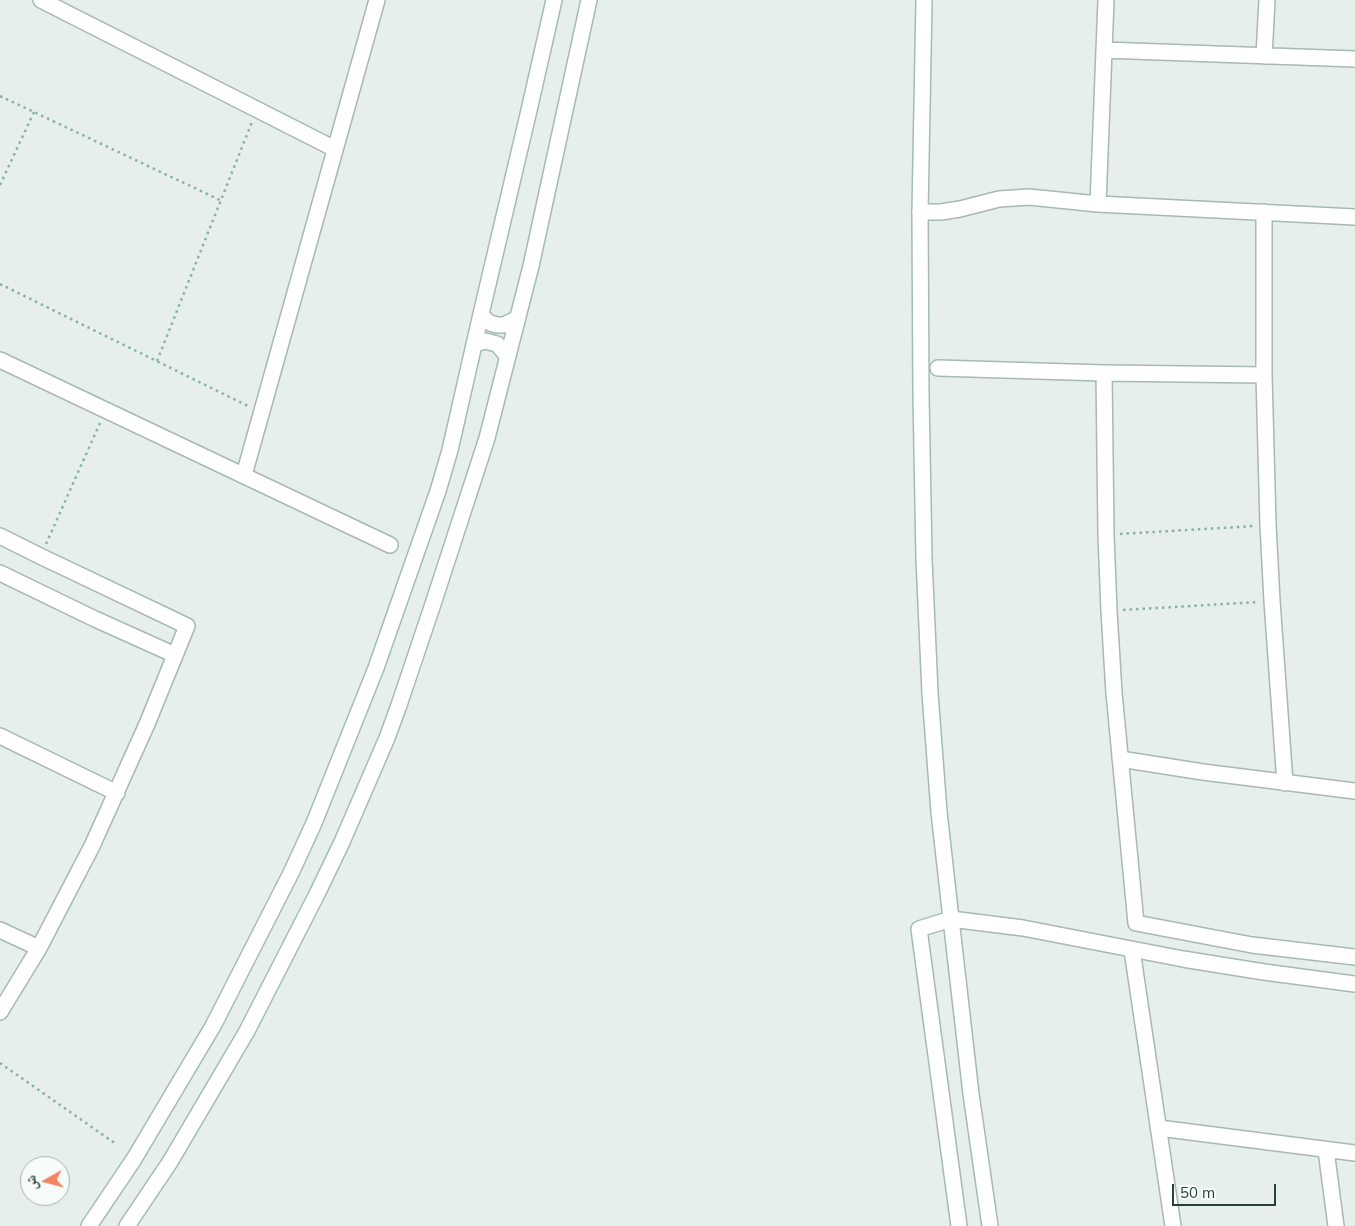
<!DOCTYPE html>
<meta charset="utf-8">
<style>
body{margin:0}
#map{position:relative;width:1355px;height:1226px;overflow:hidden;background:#e6efeb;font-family:Mulish,"Noto Naskh Arabic",sans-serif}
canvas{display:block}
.north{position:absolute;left:20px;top:1156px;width:50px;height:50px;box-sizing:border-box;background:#f7fbf9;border:1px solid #a3b1ad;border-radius:50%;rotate:263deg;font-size:14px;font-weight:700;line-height:20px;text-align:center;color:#24423a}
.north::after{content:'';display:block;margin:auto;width:18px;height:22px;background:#f4845f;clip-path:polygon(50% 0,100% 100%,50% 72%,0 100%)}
.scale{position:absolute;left:1172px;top:1184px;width:104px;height:22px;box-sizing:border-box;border:2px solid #24423a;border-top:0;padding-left:6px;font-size:15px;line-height:18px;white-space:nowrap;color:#24423a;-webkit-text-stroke:4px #f7fbf9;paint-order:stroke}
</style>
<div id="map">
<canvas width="1355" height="1226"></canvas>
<div class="north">ش</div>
<div class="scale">50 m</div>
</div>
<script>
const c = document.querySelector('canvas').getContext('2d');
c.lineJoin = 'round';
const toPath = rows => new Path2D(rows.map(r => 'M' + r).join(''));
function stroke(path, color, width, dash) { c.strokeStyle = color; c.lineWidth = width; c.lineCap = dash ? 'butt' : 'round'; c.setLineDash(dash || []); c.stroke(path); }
const street = toPath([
 [41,0,335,149],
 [1104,50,1355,59],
 [1264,56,1267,0],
 [1098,204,1106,0],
 [920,212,941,212,960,209,999,199,1029,197,1098,204,1355,217],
 [1264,212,1264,375,1268,525,1272,601,1285,783],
 [0,360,390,545],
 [938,368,1104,373,1264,375],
 [1104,373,1106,535,1109,611,1114,693,1136,923,1252,945,1355,957],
 [244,475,377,0],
 [0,536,40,556,187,626,147,724,92,846,39,948,0,1012],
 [0,573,95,619,175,655],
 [0,736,117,793],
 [1120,759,1203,772,1355,791],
 [951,919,1023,928,1183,959,1264,972,1355,984],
 [0,930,39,948],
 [1132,950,1173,1226],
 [1159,1128,1355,1153],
 [1326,1150,1336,1226]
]);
const secondary = toPath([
 [924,0,920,212,921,395,924,559,930,693,939,812,951,919,971,1094,990,1226],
 [481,314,485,319,490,323,497,325,504,325,516,319],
 [474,344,485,341,497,344,505,353,507,359],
 [951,919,919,929,959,1226],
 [89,1226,134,1159,213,1026,291,873,314,823,376,668,438,491,450,450,481,314,530,106,554,0],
 [127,1226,170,1162,247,1031,318,892,342,842,387,738,399,705,433,604,487,438,531,266,589,0]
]);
stroke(street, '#a8b8b2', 18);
stroke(secondary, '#a4bbb3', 18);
stroke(toPath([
 [0,96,220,200],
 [0,185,34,112],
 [0,284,250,407],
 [157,361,252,122],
 [1120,534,1254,526],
 [46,544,100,423],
 [1123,610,1258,602],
 [0,1063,116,1144]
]), '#86b3a5', 2.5, [2.5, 4]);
stroke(street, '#fff', 15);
stroke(secondary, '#fff', 15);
</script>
